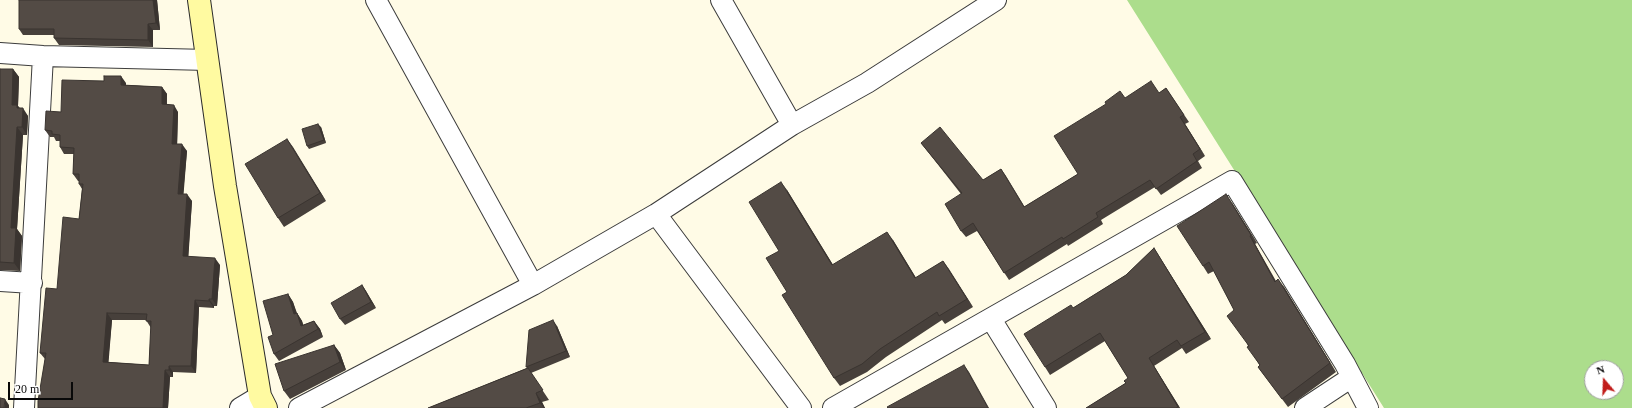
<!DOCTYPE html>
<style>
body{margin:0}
#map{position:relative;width:1632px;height:408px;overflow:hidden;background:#fffbe6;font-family:"Times New Roman",serif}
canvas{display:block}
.north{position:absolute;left:1584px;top:360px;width:40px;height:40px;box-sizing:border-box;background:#fff;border:1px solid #9d9d9d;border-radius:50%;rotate:341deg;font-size:11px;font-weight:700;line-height:16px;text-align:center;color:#090909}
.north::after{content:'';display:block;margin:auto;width:14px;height:18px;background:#c11c1a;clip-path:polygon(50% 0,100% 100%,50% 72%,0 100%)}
.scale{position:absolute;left:8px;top:382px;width:65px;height:18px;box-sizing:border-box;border:2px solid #090909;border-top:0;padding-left:5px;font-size:12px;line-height:14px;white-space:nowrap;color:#090909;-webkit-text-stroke:3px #fff;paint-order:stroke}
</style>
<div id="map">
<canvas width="1632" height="408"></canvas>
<div class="north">N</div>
<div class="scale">20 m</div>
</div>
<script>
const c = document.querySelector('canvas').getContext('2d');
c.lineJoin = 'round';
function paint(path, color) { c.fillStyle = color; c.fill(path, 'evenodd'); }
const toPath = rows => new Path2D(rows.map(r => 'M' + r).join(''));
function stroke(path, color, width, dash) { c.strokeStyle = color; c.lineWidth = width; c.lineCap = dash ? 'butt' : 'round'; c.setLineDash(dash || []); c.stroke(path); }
paint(toPath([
 [1127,0,1632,0,1632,408,1384,408],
 [1592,368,1616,368,1616,392,1592,392]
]), '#acdd8c');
const street = toPath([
 [376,0,533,285],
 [721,0,792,125],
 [0,53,43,56,208,60],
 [656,214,801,408],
 [0,281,32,283],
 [991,319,1046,408],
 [24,408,43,56],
 [240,408,260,396],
 [299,408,533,285,656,214,792,125,867,83,996,0],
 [833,408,1232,181,1345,364,1368,408],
 [1305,408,1352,377]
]);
const secondary = toPath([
 [199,0,225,186,260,396,266,408]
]);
stroke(street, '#3c3c3c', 22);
stroke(secondary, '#2b2b2b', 24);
stroke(street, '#fff', 20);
stroke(secondary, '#fffaa1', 22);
paint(toPath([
 [19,0,157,0,160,30,153,30,153,47,59,45,54,38,54,35,23,35,19,29],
 [0,69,13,69,19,77,18,106,28,116,27,135,23,135,17,229,22,236,20,271,0,270],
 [126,83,126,85,162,87,167,94,167,105,178,112,177,144,187,151,183,194,192,201,188,257,220,265,217,306,214,306,214,308,199,307,196,373,173,372,173,377,170,377,168,408,38,408,45,359,40,353,57,289,79,219,82,189,79,184,79,181,78,181,73,174,74,154,64,154,60,147,60,141,56,141,54,137,50,137,45,130,61,112],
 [112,320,146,320,151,328,149,365,108,362],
 [1166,88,1189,122,1185,124,1205,156,1198,161,1202,168,1161,195,1155,187,1101,220,1103,224,1068,246,1067,244,1009,280,977,231,966,237,961,231,961,194,921,143,983,180,1001,169,1024,207,1078,174,1125,98,1159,93],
 [321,127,326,143,309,149,307,146],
 [287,139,326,201,284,227,278,218],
 [787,190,833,265,893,240,916,278,943,261,973,307,945,324,942,320,886,357,867,372,840,386,834,378,787,292,779,251],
 [1232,203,1257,243,1255,244,1276,281,1284,287,1336,372,1288,407,1258,367,1260,366,1248,346,1234,310,1214,271,1208,274,1203,266],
 [1154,248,1211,339,1186,354,1182,348,1154,366,1180,408,1086,408,1126,383,1128,378,1105,341,1050,375,1045,367,1073,308,1126,275],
 [362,285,366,291,376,308,345,325,340,319],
 [288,294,293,302,297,313,302,321,303,325,314,321,320,329,323,337,279,361,274,354,273,335],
 [557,326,570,357,531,373,549,400,542,402,545,408,428,408,527,368,526,367],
 [334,345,340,353,346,370,290,399,284,391]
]), '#47403b');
paint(toPath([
 [153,0,157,0,160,30,156,23],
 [148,24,153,30,153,47,148,40],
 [13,69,19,77,18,106,22,112,23,108,28,116,27,135,22,127,12,105],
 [121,76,126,83,126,92,121,85],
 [162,87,167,94,166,111,162,104],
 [174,105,178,112,177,150,172,144],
 [1180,117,1185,124,1205,156,1200,149],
 [318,124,321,127,326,143,324,140],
 [17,127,23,135,17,229,22,236,20,271,14,263,11,228],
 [287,139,293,147,326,201,320,193],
 [182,144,187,151,183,201,178,194],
 [1001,169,1006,176,1029,214,1024,207],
 [781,182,787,190,838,273,832,265],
 [187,194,192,201,188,263,183,256],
 [1226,194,1232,203,1257,243,1251,235],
 [887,232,893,240,921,286,915,278],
 [1250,236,1255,244,1280,290,1275,282],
 [1154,248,1159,256,1211,339,1205,332],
 [215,258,220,265,217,306,212,299],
 [943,261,949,269,973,307,967,299],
 [1278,279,1284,287,1336,372,1330,363],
 [362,285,366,291,376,308,371,302],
 [288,294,293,302,299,322,294,314],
 [209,299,214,306,214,308,209,301],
 [195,300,199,307,196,373,191,366],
 [107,313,112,320,108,369,103,362],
 [297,313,302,321,306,333,301,326],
 [553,320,557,326,570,357,566,351],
 [314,321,320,329,323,337,318,329],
 [334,345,340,353,346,370,340,362],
 [1149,358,1154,366,1180,408,1178,407],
 [964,365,969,372,989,408,988,408],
 [169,366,173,372,173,377,169,370],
 [165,370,170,377,168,408,163,408],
 [536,393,542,402,545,408,544,408,540,403],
 [5,399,9,405,9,408,4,408]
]), '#3a3430');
const building = toPath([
 [19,0,153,0,156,23,148,24,148,40,54,38,54,29,19,29,19,0],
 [0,69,13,69,12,105,17,105,17,108,23,108,22,127,17,127,11,228,16,228,14,263,0,262,0,69],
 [104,76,121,76,121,85,162,87,162,104,174,105,172,144,182,144,178,194,187,194,183,256,215,258,212,299,209,299,209,301,195,300,191,366,169,366,169,370,165,370,163,408,38,408,38,401,46,353,40,353,46,288,57,289,63,217,79,219,83,184,79,184,79,174,73,174,74,148,60,147,60,135,52,134,52,131,45,130,46,111,61,112,62,80,104,81,104,76],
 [107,313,147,314,146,321,151,321,149,365,103,362,107,313],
 [1151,81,1159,93,1166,88,1184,115,1180,117,1200,149,1193,154,1197,161,1156,189,1150,180,1096,213,1098,217,1063,239,1062,237,1004,273,973,223,961,231,945,204,962,193,921,143,940,127,983,180,1001,169,1024,207,1078,174,1054,136,1106,104,1105,102,1120,91,1125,98,1151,81],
 [318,124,324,140,307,146,302,129,318,124],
 [287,139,320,193,278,218,245,164,287,139],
 [781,182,832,265,887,232,915,278,943,261,967,299,939,316,937,312,880,349,862,364,834,378,782,295,787,292,766,258,779,251,749,202,781,182],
 [1226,194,1251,235,1250,236,1275,282,1278,279,1330,363,1282,399,1258,367,1260,365,1247,347,1249,346,1227,316,1234,310,1209,262,1203,266,1177,226,1226,194],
 [1154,248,1205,332,1181,346,1177,340,1149,358,1178,407,1176,408,1086,408,1126,383,1124,381,1128,378,1100,333,1045,367,1024,334,1071,305,1073,308,1126,275,1154,248],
 [362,285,371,302,340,319,331,303,362,285],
 [288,294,294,314,297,313,301,326,314,321,318,329,274,354,268,337,273,335,263,301,288,294],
 [553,320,566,351,526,367,529,330,553,320],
 [334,345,340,362,284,391,275,364,334,345],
 [964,365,988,408,888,408,887,407,964,365],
 [528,368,543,390,536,393,540,403,526,408,428,408,528,368],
 [0,398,5,399,4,408,0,408,0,398]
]);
paint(building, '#534b45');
stroke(building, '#3a3430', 1);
</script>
